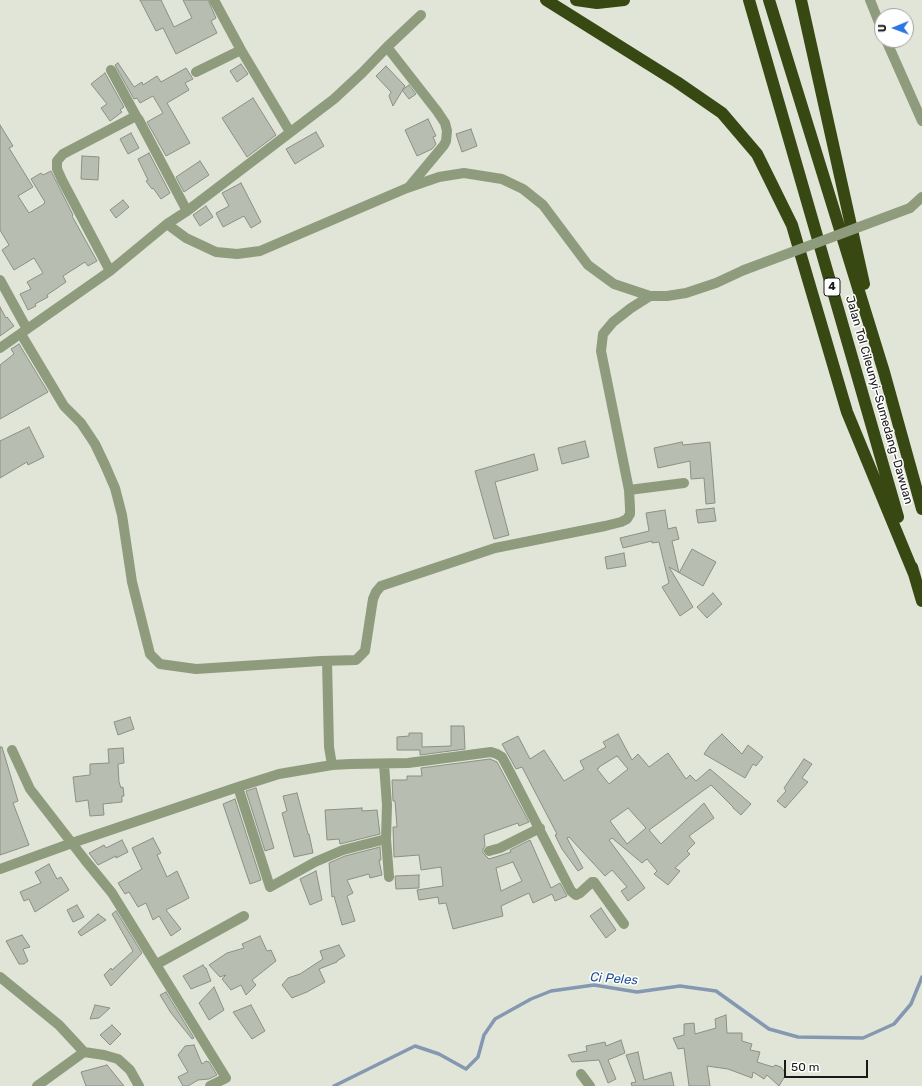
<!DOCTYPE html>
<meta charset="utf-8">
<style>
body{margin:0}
#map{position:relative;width:922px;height:1086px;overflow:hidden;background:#e0e5d8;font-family:Rubik,sans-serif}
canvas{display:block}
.north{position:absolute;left:874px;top:8px;width:40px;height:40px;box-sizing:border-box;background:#fff;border:1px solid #a3a3a2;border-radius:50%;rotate:269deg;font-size:11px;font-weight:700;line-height:16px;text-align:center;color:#181a16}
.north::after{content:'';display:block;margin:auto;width:14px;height:18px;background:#2b77e3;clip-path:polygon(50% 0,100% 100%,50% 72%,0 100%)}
.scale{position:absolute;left:784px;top:1060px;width:84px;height:18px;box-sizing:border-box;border:2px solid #181a16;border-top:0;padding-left:5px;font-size:12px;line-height:14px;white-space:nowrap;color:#181a16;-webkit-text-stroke:3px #fff;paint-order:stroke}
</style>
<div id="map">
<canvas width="922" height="1086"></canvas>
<div class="north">U</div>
<div class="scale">50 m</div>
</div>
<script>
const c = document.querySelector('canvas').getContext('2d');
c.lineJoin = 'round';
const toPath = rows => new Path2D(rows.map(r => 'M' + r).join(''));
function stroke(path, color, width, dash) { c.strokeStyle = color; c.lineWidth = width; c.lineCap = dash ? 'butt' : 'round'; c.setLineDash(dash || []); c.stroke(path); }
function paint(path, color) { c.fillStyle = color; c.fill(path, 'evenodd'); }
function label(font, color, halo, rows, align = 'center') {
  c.font = font + ' Rubik,sans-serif'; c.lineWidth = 3; c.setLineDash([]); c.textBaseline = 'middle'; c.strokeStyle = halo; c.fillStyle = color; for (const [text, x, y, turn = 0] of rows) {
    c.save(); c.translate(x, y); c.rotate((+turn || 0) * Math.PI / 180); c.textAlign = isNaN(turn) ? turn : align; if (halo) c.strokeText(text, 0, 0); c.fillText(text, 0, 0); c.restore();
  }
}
stroke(toPath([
 [334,1086,415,1046,439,1054,466,1069,478,1057,484,1035,495,1019,531,999,551,991,594,985,637,992,680,986,716,991,769,1029,798,1037,863,1038,894,1024,911,1004,922,977]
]), '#8598b1', 3.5);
const building = toPath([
 [140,0,161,0,174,27,192,18,183,0,208,0,216,18,211,21,217,33,176,54,163,28,156,31,140,0],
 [118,63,134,87,142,82,143,85,157,76,161,82,186,68,193,79,185,83,189,90,167,103,190,143,166,156,147,122,163,113,153,96,140,103,137,98,134,99,115,65,118,63],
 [241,64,248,74,237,82,230,71,241,64],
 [386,66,405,86,393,106,389,96,391,92,376,76,386,66],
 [105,73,124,107,120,110,122,112,110,121,101,108,107,104,91,84,105,73],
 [409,85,416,94,409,99,402,90,409,85],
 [253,98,276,135,247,157,222,118,253,98],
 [428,119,436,136,433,137,436,144,432,149,417,156,405,130,428,119],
 [0,125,13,146,9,148,33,187,18,196,29,213,44,204,44,203,45,202,31,179,41,173,43,175,51,171,73,215,72,216,97,261,88,266,85,262,63,276,66,282,47,295,48,297,35,304,36,306,28,310,20,294,31,289,27,282,43,273,34,258,14,270,2,250,9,245,0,230,0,125],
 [471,129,477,146,462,152,456,134,471,129],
 [316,132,324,146,295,164,286,149,316,132],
 [131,133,139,148,128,154,120,139,131,133],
 [149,153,170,193,161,199,153,188,152,189,146,181,148,180,138,159,149,153],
 [82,156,99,157,98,180,81,179,82,156],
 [200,161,209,175,184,192,176,177,200,161],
 [241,183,261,222,251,228,244,216,223,227,216,213,229,206,222,193,241,183],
 [123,200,129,207,116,218,110,210,123,200],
 [206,206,213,217,200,226,193,215,206,206],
 [0,307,6,318,7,317,14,326,0,336,0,307],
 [19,344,48,392,0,419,0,365,14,354,11,349,19,344],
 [29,427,44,457,28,465,27,462,0,478,0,441,29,427],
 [585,441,589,457,562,464,558,448,585,441],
 [682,442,683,445,710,442,715,503,706,504,704,478,691,479,690,461,658,468,654,448,682,442],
 [534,454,538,470,495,482,509,535,494,539,475,471,534,454],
 [714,508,716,521,698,523,696,510,714,508],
 [665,510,668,529,676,527,679,539,672,541,679,573,692,549,716,562,703,586,669,567,693,607,680,616,662,587,669,583,659,542,652,543,652,541,623,548,620,538,649,531,646,513,665,510],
 [624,553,626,566,607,569,605,557,624,553],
 [713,593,722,604,707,618,697,607,713,593],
 [130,717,134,729,118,735,114,722,130,717],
 [451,726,464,726,465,749,420,755,420,750,397,750,397,737,409,736,409,733,422,733,422,747,451,746,451,726],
 [618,734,632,760,638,754,649,767,668,753,686,779,690,775,696,781,710,769,751,804,741,815,733,808,733,807,711,785,649,830,661,844,704,803,714,818,689,836,695,843,687,851,690,854,675,868,680,871,668,885,654,874,657,871,647,859,642,863,612,838,609,840,645,888,628,901,621,891,627,887,612,870,605,876,569,837,567,838,583,868,578,871,562,849,555,835,557,834,522,767,516,769,502,744,518,736,530,759,544,750,564,781,584,769,580,761,606,747,603,742,618,734],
 [617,756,628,769,609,784,597,769,599,768,599,767,617,756],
 [628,808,646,828,627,844,610,821,628,808],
 [722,734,742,754,748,745,763,757,756,766,753,764,745,778,704,754,710,745,722,734],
 [0,747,2,747,18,801,13,803,29,845,0,855,0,747],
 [123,748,124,763,118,764,119,782,121,788,123,787,124,796,122,796,122,802,103,804,104,815,90,816,88,800,76,802,73,777,90,775,90,764,109,763,108,749,123,748],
 [490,759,497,762,529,822,519,826,518,823,484,835,485,846,483,849,483,853,489,859,511,852,510,850,530,840,551,888,560,883,567,896,555,901,552,894,533,903,529,893,501,906,503,916,453,929,446,903,439,904,438,897,419,900,417,890,443,886,441,867,421,870,419,855,394,857,393,827,397,827,395,801,393,801,392,780,407,780,407,776,422,776,421,768,490,759],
 [513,862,522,881,501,891,496,868,513,862],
 [804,759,812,764,802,778,808,782,785,808,777,801,786,791,784,788,804,759],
 [256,788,274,848,265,851,246,791,256,788],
 [297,793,308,834,309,834,313,853,294,857,282,813,287,811,283,796,297,793],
 [235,799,261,880,250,884,223,804,235,799],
 [362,808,362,811,377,810,380,834,340,844,339,839,327,840,325,810,362,808],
 [153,838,161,853,157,855,167,877,177,871,189,898,166,910,181,929,171,936,159,916,153,920,146,903,138,907,129,892,125,894,118,883,142,869,132,848,153,838],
 [122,840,128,852,116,858,116,856,98,865,89,853,104,845,106,848,122,840],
 [380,847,381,860,379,860,382,875,370,878,369,874,347,880,353,893,347,896,355,921,342,925,334,896,332,897,329,863,345,856,380,847],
 [49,864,57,879,61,877,69,890,35,912,29,899,24,901,20,892,41,883,35,872,49,864],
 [316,871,322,900,310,905,300,879,316,871],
 [419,875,419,888,396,889,395,876,419,875],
 [77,905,84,917,73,922,67,910,77,905],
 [601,908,616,930,606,938,590,916,601,908],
 [116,911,142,953,111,986,104,975,111,968,112,970,133,951,112,914,116,911],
 [98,914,106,920,81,936,78,932,98,914],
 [22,935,30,947,23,949,28,961,24,964,19,964,6,941,22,935],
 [260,936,267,951,271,950,276,961,252,980,256,985,246,995,241,985,231,990,222,979,226,975,220,977,209,965,227,953,244,948,242,944,260,936],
 [339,945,345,956,337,961,337,962,319,969,325,982,307,992,292,998,282,985,288,978,300,974,323,959,320,951,333,947,339,945],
 [203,965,205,968,206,968,211,981,191,989,183,976,203,965],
 [214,987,224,1010,209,1020,199,1003,214,987],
 [166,992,194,1038,192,1039,171,1013,160,995,166,992],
 [95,1005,110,1008,99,1018,90,1019,95,1005],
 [251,1005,265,1031,252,1039,233,1012,251,1005],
 [726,1015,727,1033,742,1033,742,1041,752,1044,750,1050,760,1052,757,1062,773,1067,775,1065,781,1067,786,1074,779,1086,767,1075,764,1079,753,1072,752,1078,728,1069,707,1066,710,1086,689,1086,684,1048,678,1049,673,1038,684,1035,684,1024,694,1023,695,1034,716,1028,715,1019,726,1015],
 [112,1025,121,1034,110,1045,100,1035,112,1025],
 [621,1040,625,1053,608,1060,616,1079,608,1083,599,1060,572,1062,568,1055,587,1051,586,1046,605,1042,606,1046,621,1040],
 [194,1045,202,1064,206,1061,209,1062,217,1075,209,1079,198,1080,188,1086,183,1086,178,1077,188,1072,178,1055,185,1046,194,1045],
 [638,1052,644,1080,671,1072,674,1086,632,1086,631,1083,636,1082,626,1055,638,1052],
 [107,1065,124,1086,86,1086,81,1072,107,1065]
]);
paint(building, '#b8bdb1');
stroke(building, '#8b9084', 1);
stroke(toPath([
 [214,0,241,50,290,132],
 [870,0,882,30],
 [886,40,922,121],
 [387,47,421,15],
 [111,70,136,116,139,120,187,211,334,99,362,73,387,47,437,111,445,123,447,131,446,141,444,145,409,187],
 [196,72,241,50],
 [910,208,922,197],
 [167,224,187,211],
 [110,271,62,180,57,169,57,161,63,154,136,116],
 [0,280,27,329],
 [21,334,64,406,81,423,95,444,105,465,115,488,122,515,132,582,150,654,160,664,196,669,321,661,356,660,365,651,373,599,376,592,381,586,495,548,605,526,621,522,627,519,630,514,630,508,629,490,601,351,603,334,613,322,631,308,650,296],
 [0,348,110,271,167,224,186,238,216,252,237,254,260,251,407,188,439,177,464,173,502,179,523,189,543,205,588,265,614,284,650,296,667,296,686,293,716,283,744,270],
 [629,490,684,483],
 [327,661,329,747,332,765,350,764,408,763,491,752,497,754,502,757,511,774,571,891,576,895,580,893,592,882,594,882,624,924],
 [12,750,30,789,85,860,112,893,226,1078,210,1086],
 [384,764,387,805,386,839,389,877],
 [238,787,270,887,315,862,343,850,386,839],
 [489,851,500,848,540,828],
 [0,869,72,843,238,787,279,774,332,765],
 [157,964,244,916],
 [0,977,59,1025,84,1052,104,1055,118,1059,130,1070,139,1086],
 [581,1074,590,1086],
 [37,1086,84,1052]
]), '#8f9b7d', 10);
stroke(toPath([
 [546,0,677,82,722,113,757,154,792,225,847,412,914,574],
 [576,0,597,3,624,0],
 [749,0,898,517],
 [769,0,884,372,922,509],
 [801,0,864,284],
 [912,567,922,601]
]), '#374813', 12);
stroke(toPath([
 [744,270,910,208]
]), '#8f9b7d', 10);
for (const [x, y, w] of [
 [832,287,16]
]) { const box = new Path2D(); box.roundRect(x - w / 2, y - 9, w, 18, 3); c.fillStyle = '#fff'; c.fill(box); stroke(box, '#181a16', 1); }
label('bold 11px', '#181a16', null, [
 ["4",832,287]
]);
label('12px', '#181a16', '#fff', [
 ["Jalan Tol Cileunyi–Sumedang–Dawuan",879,400,74]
]);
label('italic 13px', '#1c4d95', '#fff', [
 ["Ci Peles",614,979,4]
]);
</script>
